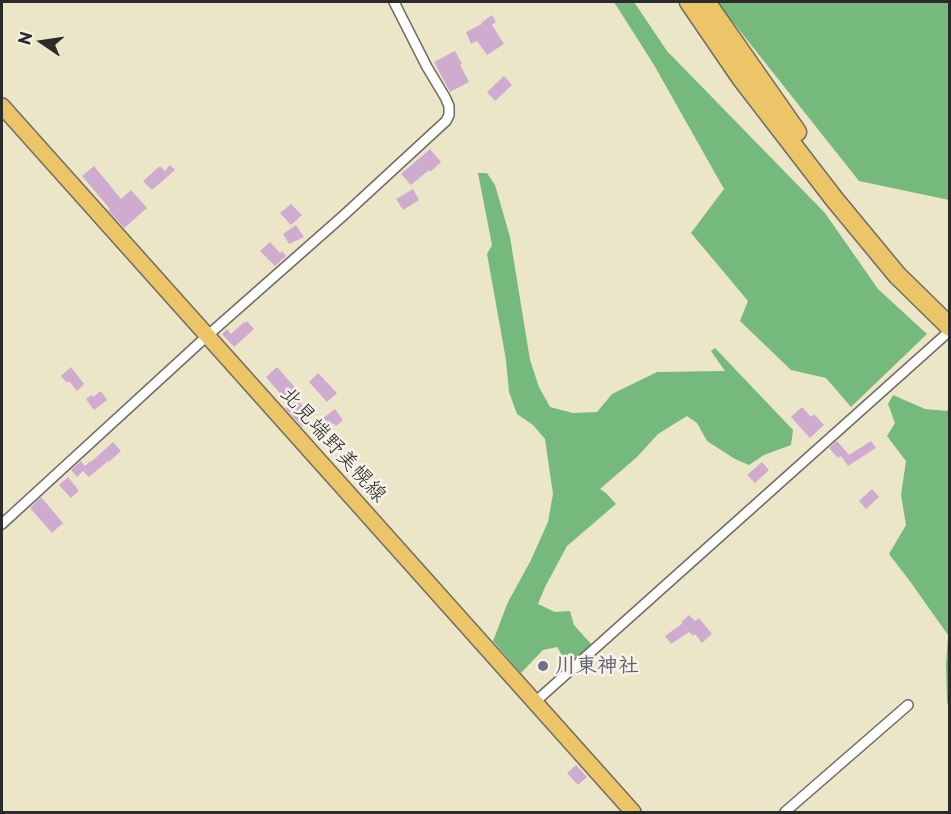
<!DOCTYPE html>
<meta charset="utf-8">
<style>
body{margin:0}
#map{position:relative;width:951px;height:814px;overflow:hidden;background:#ece6c9;font-family:"Playpen Sans",sans-serif}
canvas{display:block}
.frame{position:absolute;inset:0;border:3px solid #2b2b2b;pointer-events:none}
.north{position:absolute;left:12px;top:12px;width:60px;height:60px;-webkit-text-stroke:4px #f7f3e8;paint-order:stroke;rotate:283deg;font-size:16px;font-weight:700;line-height:24px;text-align:center;color:#2b2b2b}
.north::after{content:'';display:block;margin:auto;width:21px;height:27px;background:#2b2b2b;clip-path:polygon(50% 0,100% 100%,50% 72%,0 100%)}
</style>
<div id="map">
<canvas width="951" height="814"></canvas>
<div class="frame"></div>
<div class="north">N</div>
</div>
<script>
const c = document.querySelector('canvas').getContext('2d');
c.lineJoin = 'round';
function paint(path, color) { c.fillStyle = color; c.fill(path, 'evenodd'); }
const toPath = rows => new Path2D(rows.map(r => 'M' + r).join(''));
function stroke(path, color, width, dash) { c.strokeStyle = color; c.lineWidth = width; c.lineCap = dash ? 'butt' : 'round'; c.setLineDash(dash || []); c.stroke(path); }
function label(font, color, halo, rows, align = 'center') {
  c.font = font + ' "Playpen Sans","Klee One",sans-serif'; c.lineWidth = 5; c.setLineDash([]); c.textBaseline = 'middle'; c.strokeStyle = halo; c.fillStyle = color; for (const [text, x, y, turn = 0] of rows) {
    c.save(); c.translate(x, y); c.rotate((+turn || 0) * Math.PI / 180); c.textAlign = isNaN(turn) ? turn : align; if (halo) c.strokeText(text, 0, 0); c.fillText(text, 0, 0); c.restore();
  }
}
paint(toPath([
 [614,2,634,2,667,51,825,213,878,289,927,334,851,407,826,378,791,370,740,321,748,301,691,233,724,189,654,65],
 [717,2,949,2,949,200,859,181],
 [478,173,487,173,495,185,510,237,530,360,539,387,550,407,573,413,597,412,612,394,657,372,725,371,711,351,715,348,793,430,791,445,764,455,749,465,735,459,707,441,697,423,687,416,658,434,637,457,600,489,606,493,616,504,567,546,545,587,538,604,555,612,570,611,574,625,591,644,569,667,557,647,543,650,521,673,493,641,508,602,530,562,548,522,553,494,545,439,533,425,517,414,509,392,506,360,487,254,492,245],
 [893,395,925,409,947,411,949,409,949,709,947,702,946,665,948,635,909,580,889,554,906,525,901,495,906,461,887,436,895,423,888,404]
]), '#76b97c');
paint(toPath([
 [492,15,496,22,492,25,504,44,487,55,477,41,471,44,466,32,482,24,481,23],
 [455,51,462,64,460,65,469,82,450,92,434,62],
 [504,76,512,85,495,101,487,92],
 [430,149,441,162,430,172,429,170,411,185,401,174],
 [170,165,175,170,152,190,143,181,160,166,165,171],
 [94,166,121,199,131,190,147,208,124,228,108,210,110,209,82,176],
 [413,189,419,200,403,210,396,199],
 [291,204,302,215,291,225,280,213],
 [296,225,304,237,289,244,283,234],
 [270,242,280,253,282,251,286,256,275,266,260,251],
 [247,321,254,329,234,347,222,334,227,329,231,334,244,322,245,323],
 [71,367,84,384,77,391,69,381,67,383,61,376],
 [277,367,298,391,293,395,312,416,302,427,285,408,288,406,281,398,283,397,266,377],
 [318,373,337,393,327,402,309,382],
 [101,391,107,400,94,410,86,399,92,395,93,397],
 [802,407,811,417,814,414,824,425,810,438,791,417],
 [335,409,343,420,336,426,333,423,329,427,322,419],
 [837,441,849,455,871,441,876,448,848,466,841,456,838,458,829,448],
 [113,442,121,451,109,462,108,461,89,477,83,471,77,477,71,470,81,461,85,466,90,461,91,462],
 [762,462,769,470,755,483,747,475],
 [68,477,79,491,71,498,59,485],
 [872,489,879,497,866,509,859,501],
 [41,497,63,523,52,533,30,508],
 [689,615,695,621,699,618,712,634,702,643,695,634,693,636,689,632,671,644,665,636,683,623,681,622],
 [576,765,587,777,578,785,567,773]
]), '#cfabcf');
const street = toPath([
 [2,524,207,336,344,215,446,121,449,115,449,106,445,97,427,67,394,2],
 [535,702,944,336],
 [785,812,908,705]
]);
const primary = toPath([
 [2,106,633,812]
]);
const highway = toPath([
 [689,2,741,78,835,200,897,275,950,327],
 [706,2,797,132]
]);
stroke(street, '#6f6c62', 12);
stroke(primary, '#6f6c62', 18);
stroke(highway, '#6f6c62', 21);
stroke(street, '#fff', 9);
stroke(primary, '#edc569', 15);
stroke(highway, '#edc569', 18);
for (const [x, y, r, color] of [
 [543,666,6,"#6b7280"]
]) { const dot = new Path2D(); dot.arc(x, y, r, 0, 2 * Math.PI); c.fillStyle = color; c.fill(dot); stroke(dot, '#f7f3e8', 2); }
label('21px', '#2b2b2b', '#f7f3e8', [
 ["北見端野美幌線",333,445,48]
]);
label('bold 21px', '#5b616d', '#f7f3e8', [
 ["川東神社",555,666]
], 'left');
</script>
